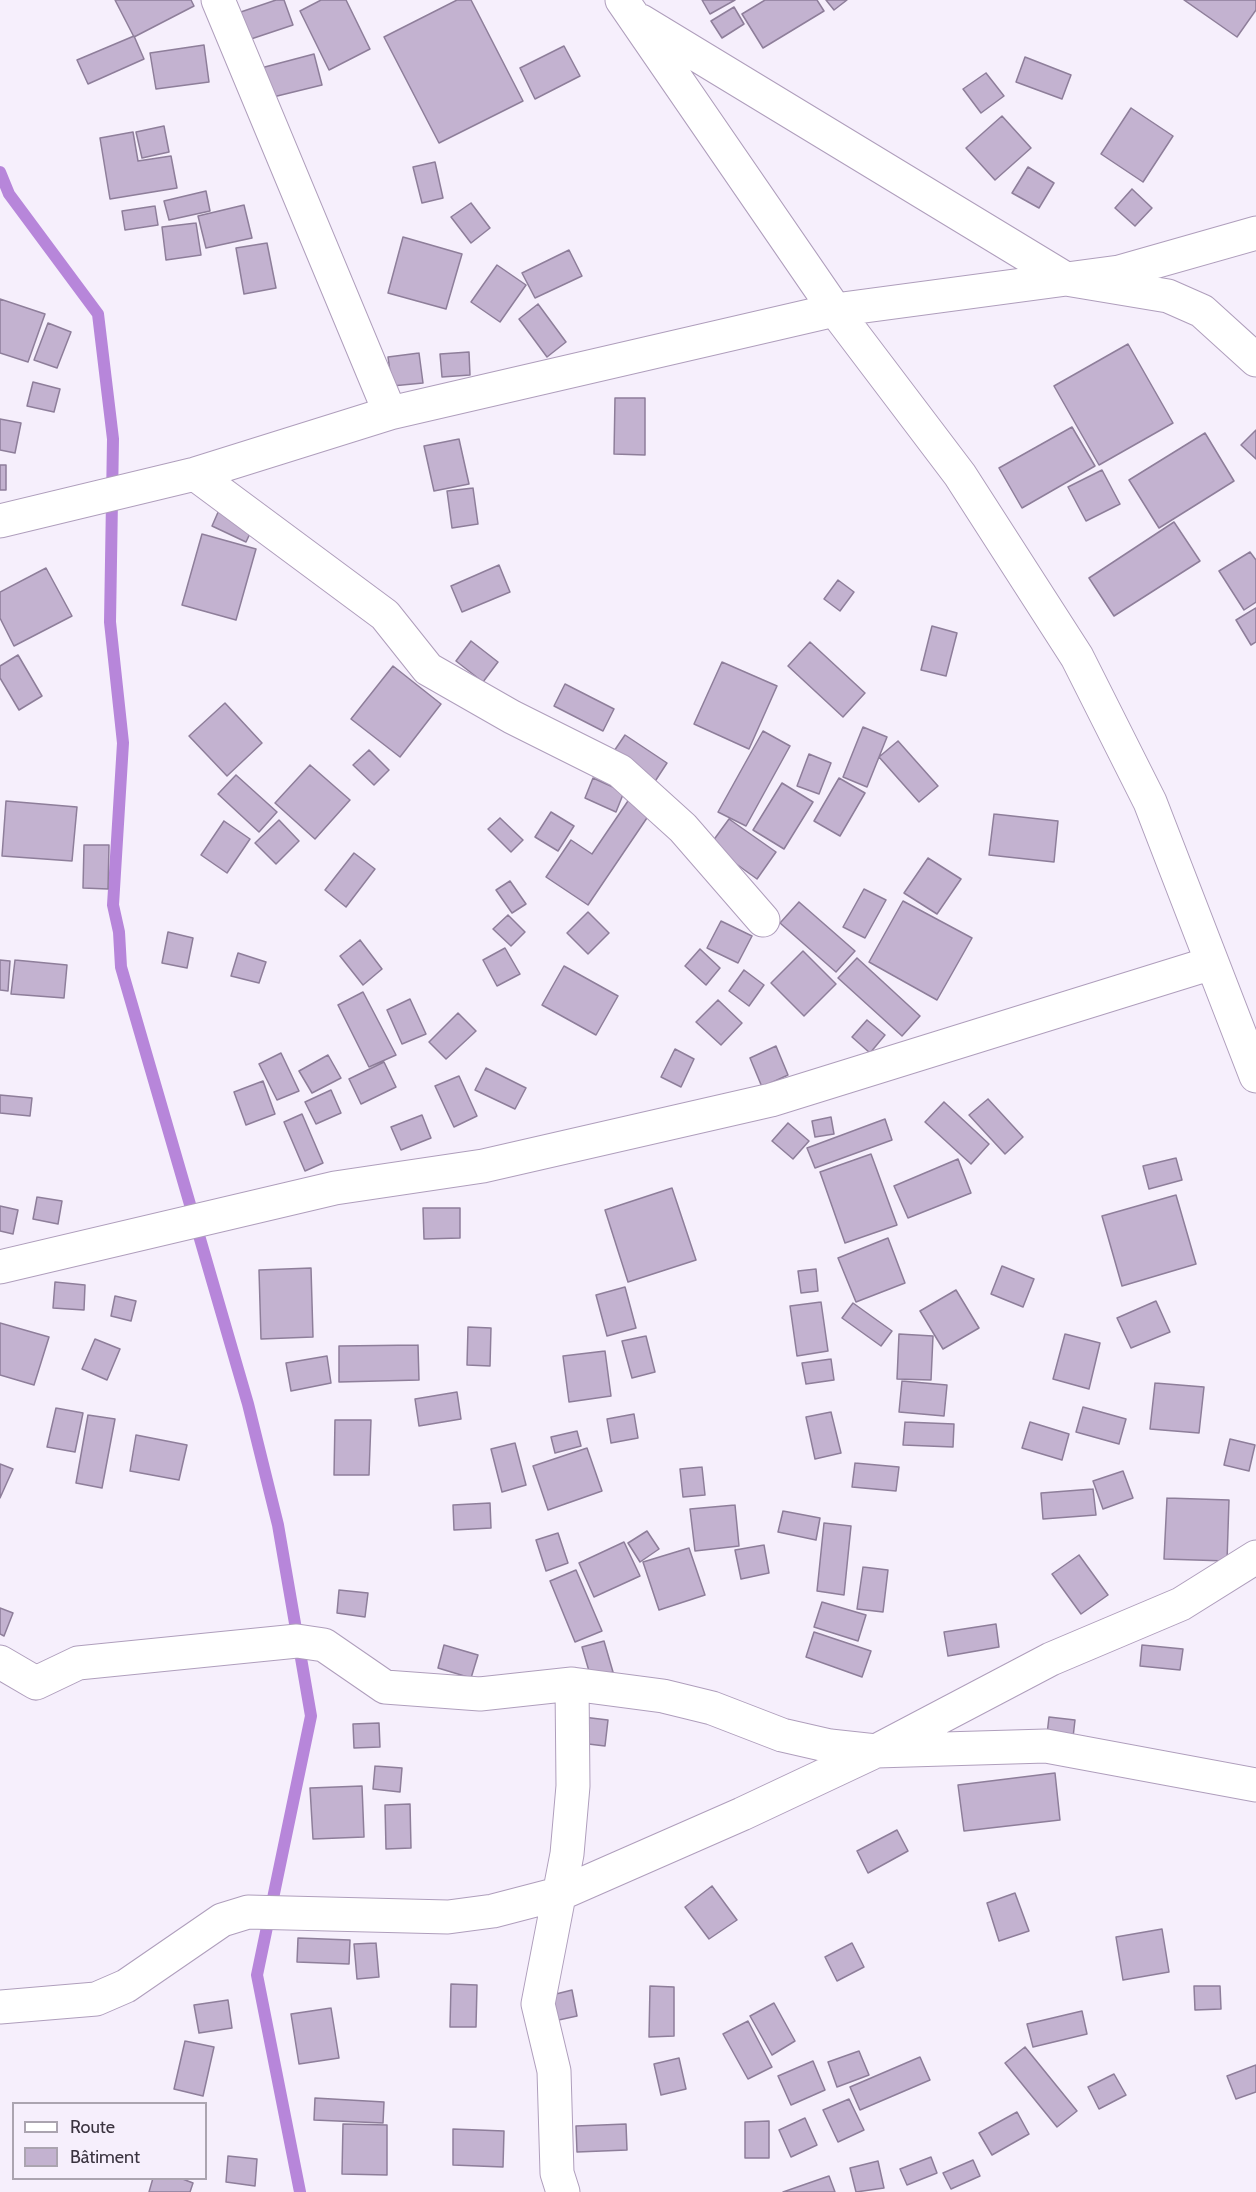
<!DOCTYPE html>
<meta charset="utf-8">
<style>
body{margin:0}
#map{position:relative;width:1256px;height:2192px;overflow:hidden;background:#f6effc;font-family:Cabin,sans-serif}
canvas{display:block}
.legend{position:absolute;left:12px;top:2102px;width:195px;height:78px;box-sizing:border-box;background:#f6effc;border:2px solid #aba4b0;margin:0;padding:8px 10px;list-style:none;font-size:18px;color:#3a333f}
.legend li{display:flex;align-items:center;gap:12px;height:30px}
.legend b{width:30px;border:2px solid #aba4b0}
</style>
<div id="map">
<canvas width="1256" height="2192"></canvas>
<ul class="legend">
<li><b style="height:8px;background:#fff"></b>Route</li>
<li><b style="height:16px;background:#c3b2d0"></b>Bâtiment</li>
</ul>
</div>
<script>
const c = document.querySelector('canvas').getContext('2d');
c.lineJoin = 'round';
const toPath = rows => new Path2D(rows.map(r => 'M' + r).join(''));
function stroke(path, color, width, dash) { c.strokeStyle = color; c.lineWidth = width; c.lineCap = dash ? 'butt' : 'round'; c.setLineDash(dash || []); c.stroke(path); }
function paint(path, color) { c.fillStyle = color; c.fill(path, 'evenodd'); }
stroke(toPath([
 [0,172,9,194,98,314,113,439,110,622,123,743,113,905,119,932,121,967,248,1404,278,1525,311,1716,257,1975,300,2192]
]), '#b786da', 12);
const building = toPath([
 [115,0,191,0,194,6,134,37,115,0],
 [276,0,284,0,293,25,239,43,229,16,276,0],
 [321,0,346,0,370,49,329,70,300,11,321,0],
 [457,0,471,0,523,101,439,143,384,37,457,0],
 [702,0,735,0,710,14,702,0],
 [765,0,817,0,824,11,763,48,742,14,765,0],
 [826,0,847,0,834,10,826,0],
 [1184,0,1256,0,1256,10,1237,37,1184,0],
 [734,7,744,24,722,38,711,21,734,7],
 [134,36,144,59,88,84,77,60,134,36],
 [204,45,209,82,156,89,150,53,204,45],
 [564,46,580,76,535,99,520,68,564,46],
 [314,54,322,85,269,98,261,68,314,54],
 [1025,57,1071,75,1062,99,1016,82,1025,57],
 [986,73,1004,96,981,113,963,89,986,73],
 [1131,108,1173,136,1143,182,1101,154,1131,108],
 [1002,116,1031,148,995,180,966,148,1002,116],
 [164,126,169,152,142,158,136,132,164,126],
 [133,132,138,161,171,156,177,188,110,199,100,138,133,132],
 [435,162,443,198,422,203,413,167,435,162],
 [1028,167,1054,183,1039,208,1012,193,1028,167],
 [1132,189,1152,208,1135,226,1115,208,1132,189],
 [206,191,210,211,169,220,164,201,206,191],
 [471,203,490,228,471,243,451,217,471,203],
 [244,205,252,238,206,248,198,216,244,205],
 [155,206,158,225,125,230,122,211,155,206],
 [196,223,201,255,166,260,162,227,196,223],
 [403,237,462,254,446,309,388,293,403,237],
 [267,243,276,288,244,294,236,248,267,243],
 [569,250,582,276,535,298,522,273,569,250],
 [497,265,526,285,500,322,471,302,497,265],
 [0,299,45,314,28,362,0,353,0,299],
 [538,304,566,342,547,357,519,319,538,304],
 [48,323,71,332,57,368,34,360,48,323],
 [1128,344,1173,423,1099,465,1054,386,1128,344],
 [469,352,470,375,442,377,440,354,469,352],
 [419,353,423,383,392,386,388,357,419,353],
 [33,382,60,389,54,412,27,406,33,382],
 [615,398,645,398,645,455,614,454,615,398],
 [0,419,21,423,15,453,0,450,0,419],
 [1072,427,1095,466,1022,508,999,468,1072,427],
 [1256,430,1256,459,1241,445,1256,430],
 [1205,433,1234,481,1159,528,1129,480,1205,433],
 [459,439,469,484,434,491,424,446,459,439],
 [0,465,6,465,6,490,0,490,0,465],
 [1102,470,1120,504,1086,521,1068,487,1102,470],
 [473,488,478,524,452,528,447,491,473,488],
 [219,510,254,525,246,542,212,526,219,510],
 [1174,522,1200,561,1114,616,1089,578,1174,522],
 [202,534,256,549,236,620,182,605,202,534],
 [1250,552,1256,560,1256,602,1244,610,1219,571,1250,552],
 [499,565,510,592,462,612,451,586,499,565],
 [46,568,72,616,14,646,0,618,0,592,46,568],
 [838,580,854,592,840,611,824,599,838,580],
 [1256,608,1256,642,1251,645,1236,620,1256,608],
 [932,626,957,633,946,676,921,670,932,626],
 [471,641,498,662,483,682,456,661,471,641],
 [810,642,865,693,843,717,788,666,810,642],
 [18,655,42,696,19,710,0,678,0,666,18,655],
 [722,662,777,686,749,749,694,724,722,662],
 [393,666,441,704,400,757,351,719,393,666],
 [565,684,614,709,603,731,554,706,565,684],
 [225,703,262,743,227,776,189,736,225,703],
 [863,727,887,737,867,787,843,777,863,727],
 [763,731,790,746,746,826,718,812,763,731],
 [625,735,667,763,652,786,610,757,625,735],
 [898,741,938,786,919,802,879,757,898,741],
 [369,750,389,770,374,785,353,765,369,750],
 [809,754,831,763,819,794,797,786,809,754],
 [310,765,350,800,315,839,275,803,310,765],
 [236,775,277,812,259,832,218,794,236,775],
 [593,778,624,792,616,812,585,798,593,778],
 [839,778,865,793,840,836,814,821,839,778],
 [782,783,813,802,784,849,753,830,782,783],
 [630,798,651,812,588,905,546,877,571,840,592,854,630,798],
 [6,801,77,807,72,861,2,856,6,801],
 [551,812,574,826,558,851,535,837,551,812],
 [994,814,1058,821,1054,862,989,855,994,814],
 [500,818,523,840,511,852,488,829,500,818],
 [729,819,776,852,757,879,710,845,729,819],
 [279,820,299,841,276,864,255,843,279,820],
 [224,821,250,839,227,873,201,855,224,821],
 [84,845,109,845,108,889,83,888,84,845],
 [354,853,375,869,346,907,325,890,354,853],
 [928,858,961,879,937,914,904,893,928,858],
 [510,881,526,904,512,913,496,890,510,881],
 [864,889,886,900,865,938,843,927,864,889],
 [903,901,972,938,937,1000,869,962,903,901],
 [799,902,855,951,836,972,780,923,799,902],
 [588,912,609,933,588,954,567,933,588,912],
 [508,915,525,932,511,946,493,929,508,915],
 [721,921,752,936,738,963,707,948,721,921],
 [168,932,193,938,187,968,162,963,168,932],
 [360,940,382,969,363,985,340,956,360,940],
 [505,948,520,974,497,986,483,960,505,948],
 [700,949,720,968,706,985,685,966,700,949],
 [803,951,836,984,804,1016,771,983,803,951],
 [238,953,266,962,259,983,231,976,238,953],
 [857,958,920,1016,902,1036,838,978,857,958],
 [0,960,10,961,8,991,0,990,0,960],
 [15,960,67,965,64,998,11,994,15,960],
 [564,966,618,996,596,1035,542,1005,564,966],
 [744,970,764,985,749,1006,729,991,744,970],
 [363,992,396,1055,369,1067,338,1005,363,992],
 [410,999,426,1034,402,1044,387,1010,410,999],
 [718,1000,742,1023,721,1045,696,1022,718,1000],
 [458,1013,476,1031,446,1059,429,1042,458,1013],
 [867,1020,885,1035,870,1053,852,1037,867,1020],
 [776,1046,788,1075,762,1087,750,1058,776,1046],
 [675,1049,694,1059,681,1087,661,1077,675,1049],
 [281,1053,299,1091,277,1100,259,1064,281,1053],
 [328,1055,341,1078,312,1093,299,1071,328,1055],
 [384,1062,396,1087,361,1104,349,1079,384,1062],
 [486,1068,526,1088,515,1109,475,1090,486,1068],
 [459,1076,477,1116,454,1127,435,1086,459,1076],
 [263,1081,275,1114,246,1125,234,1092,263,1081],
 [331,1090,341,1113,316,1124,305,1102,331,1090],
 [0,1095,32,1098,30,1116,0,1113,0,1095],
 [988,1099,1023,1137,1005,1154,969,1115,988,1099],
 [944,1102,989,1144,971,1164,925,1122,944,1102],
 [302,1114,323,1163,305,1171,284,1122,302,1114],
 [422,1115,431,1138,401,1150,391,1127,422,1115],
 [831,1117,834,1134,815,1137,812,1121,831,1117],
 [885,1119,892,1140,815,1168,807,1148,885,1119],
 [788,1123,809,1141,793,1159,772,1141,788,1123],
 [871,1154,897,1225,845,1243,820,1172,871,1154],
 [1176,1158,1182,1180,1149,1189,1143,1166,1176,1158],
 [958,1159,971,1193,908,1218,894,1186,958,1159],
 [672,1188,696,1260,628,1282,605,1210,672,1188],
 [1176,1195,1196,1264,1122,1286,1102,1216,1176,1195],
 [37,1197,62,1201,58,1224,33,1219,37,1197],
 [0,1206,18,1210,13,1234,0,1231,0,1206],
 [423,1208,460,1208,460,1238,424,1239,423,1208],
 [888,1238,905,1283,856,1302,838,1258,888,1238],
 [1002,1266,1034,1279,1023,1307,991,1294,1002,1266],
 [311,1268,313,1337,261,1339,259,1270,311,1268],
 [816,1269,818,1291,801,1293,798,1271,816,1269],
 [55,1282,85,1285,84,1310,53,1308,55,1282],
 [625,1287,636,1328,607,1336,596,1295,625,1287],
 [956,1290,979,1328,943,1349,920,1311,956,1290],
 [115,1296,136,1301,131,1321,111,1316,115,1296],
 [1156,1301,1170,1332,1131,1348,1117,1318,1156,1301],
 [821,1302,828,1351,797,1356,790,1306,821,1302],
 [853,1303,892,1331,881,1346,842,1318,853,1303],
 [0,1323,49,1337,34,1385,0,1375,0,1323],
 [468,1327,491,1328,490,1366,467,1365,468,1327],
 [899,1334,933,1336,931,1380,897,1379,899,1334],
 [1065,1334,1100,1343,1089,1389,1053,1379,1065,1334],
 [646,1336,655,1372,632,1378,622,1341,646,1336],
 [95,1339,120,1349,107,1380,82,1369,95,1339],
 [418,1345,419,1380,339,1382,339,1346,418,1345],
 [605,1351,611,1396,569,1402,563,1356,605,1351],
 [327,1356,331,1383,291,1391,286,1363,327,1356],
 [831,1359,834,1380,806,1384,802,1363,831,1359],
 [902,1381,947,1385,944,1416,899,1412,902,1381],
 [1155,1383,1204,1387,1199,1433,1150,1429,1155,1383],
 [457,1392,461,1419,419,1426,415,1399,457,1392],
 [1083,1407,1126,1419,1119,1444,1076,1432,1083,1407],
 [56,1408,83,1413,75,1452,47,1447,56,1408],
 [831,1412,841,1453,815,1459,806,1417,831,1412],
 [634,1414,638,1438,611,1443,607,1419,634,1414],
 [88,1415,115,1419,102,1488,76,1483,88,1415],
 [335,1420,371,1420,369,1475,334,1475,335,1420],
 [905,1422,954,1424,953,1447,903,1445,905,1422],
 [1030,1422,1069,1434,1062,1460,1022,1448,1030,1422],
 [577,1431,581,1446,555,1453,551,1437,577,1431],
 [136,1435,187,1445,179,1480,130,1471,136,1435],
 [1230,1439,1255,1445,1249,1471,1224,1465,1230,1439],
 [515,1443,526,1485,502,1492,491,1449,515,1443],
 [587,1448,602,1491,548,1510,533,1466,587,1448],
 [855,1463,899,1467,896,1491,852,1487,855,1463],
 [0,1464,13,1469,0,1498,0,1464],
 [702,1467,705,1495,683,1497,680,1469,702,1467],
 [1123,1471,1133,1498,1103,1509,1093,1481,1123,1471],
 [1093,1489,1096,1515,1043,1519,1041,1493,1093,1489],
 [1167,1498,1229,1500,1227,1561,1164,1559,1167,1498],
 [490,1503,491,1528,454,1530,453,1505,490,1503],
 [735,1505,739,1546,695,1551,690,1509,735,1505],
 [783,1511,820,1518,816,1540,778,1532,783,1511],
 [824,1523,851,1526,844,1595,817,1591,824,1523],
 [647,1531,659,1549,640,1562,628,1543,647,1531],
 [558,1533,568,1563,546,1571,536,1540,558,1533],
 [624,1542,640,1576,594,1597,579,1563,624,1542],
 [764,1545,769,1573,741,1579,735,1550,764,1545],
 [689,1548,705,1595,659,1610,643,1562,689,1548],
 [1079,1555,1108,1595,1081,1614,1052,1574,1079,1555],
 [863,1567,888,1570,883,1612,857,1609,863,1567],
 [576,1570,602,1631,575,1642,550,1581,576,1570],
 [339,1590,368,1593,365,1617,337,1613,339,1590],
 [822,1602,866,1615,858,1641,814,1627,822,1602],
 [0,1608,13,1613,4,1636,0,1634,0,1608],
 [996,1624,999,1647,948,1656,944,1632,996,1624],
 [814,1632,871,1651,862,1677,806,1657,814,1632],
 [604,1641,613,1672,591,1678,582,1647,604,1641],
 [444,1645,478,1655,471,1678,438,1668,444,1645],
 [1142,1645,1183,1649,1180,1670,1140,1666,1142,1645],
 [583,1717,608,1720,605,1746,580,1743,583,1717],
 [1049,1717,1075,1720,1072,1746,1046,1743,1049,1717],
 [379,1723,380,1747,354,1748,353,1724,379,1723],
 [375,1766,402,1768,400,1792,373,1789,375,1766],
 [1055,1773,1060,1820,964,1831,958,1785,1055,1773],
 [362,1786,364,1837,313,1839,310,1788,362,1786],
 [410,1804,411,1848,386,1849,385,1805,410,1804],
 [897,1830,908,1851,868,1873,857,1851,897,1830],
 [712,1886,737,1920,709,1939,685,1907,712,1886],
 [1015,1893,1029,1931,999,1941,987,1903,1015,1893],
 [1162,1929,1169,1972,1123,1980,1116,1937,1162,1929],
 [298,1938,350,1940,349,1964,297,1962,298,1938],
 [376,1943,379,1977,357,1979,354,1944,376,1943],
 [852,1943,864,1967,837,1981,825,1957,852,1943],
 [451,1984,477,1985,476,2027,450,2027,451,1984],
 [650,1986,674,1987,674,2036,649,2037,650,1986],
 [1194,1986,1220,1986,1221,2009,1195,2010,1194,1986],
 [572,1990,577,2016,554,2021,548,1996,572,1990],
 [228,2000,232,2028,199,2033,194,2005,228,2000],
 [774,2003,795,2041,772,2055,750,2016,774,2003],
 [331,2008,339,2058,299,2064,291,2014,331,2008],
 [1082,2011,1087,2034,1033,2047,1027,2024,1082,2011],
 [748,2021,772,2067,748,2079,723,2034,748,2021],
 [185,2041,214,2047,203,2096,174,2089,185,2041],
 [1025,2047,1077,2111,1057,2127,1005,2063,1025,2047],
 [859,2051,869,2075,837,2087,828,2062,859,2051],
 [920,2057,930,2080,860,2110,850,2087,920,2057],
 [679,2058,686,2089,661,2095,654,2064,679,2058],
 [813,2061,825,2090,791,2105,778,2076,813,2061],
 [1256,2065,1256,2092,1236,2099,1227,2076,1256,2065],
 [1114,2074,1126,2095,1099,2109,1088,2087,1114,2074],
 [315,2098,384,2102,383,2123,314,2120,315,2098],
 [849,2099,864,2130,838,2142,823,2110,849,2099],
 [1017,2112,1029,2134,992,2155,979,2133,1017,2112],
 [805,2118,817,2145,791,2157,779,2130,805,2118],
 [769,2121,769,2158,745,2158,745,2122,769,2121],
 [343,2124,387,2125,387,2175,342,2174,343,2124],
 [626,2124,627,2150,577,2152,576,2126,626,2124],
 [453,2129,504,2131,503,2167,453,2165,453,2129],
 [228,2156,257,2159,255,2186,226,2182,228,2156],
 [931,2157,937,2173,907,2185,900,2169,931,2157],
 [973,2160,980,2176,951,2189,943,2173,973,2160],
 [878,2161,884,2188,856,2192,850,2168,878,2161],
 [829,2176,835,2192,783,2192,829,2176],
 [153,2178,180,2178,193,2183,190,2192,149,2192,153,2178]
]);
paint(building, '#c3b2d0');
stroke(building, '#8e7e9a', 1.5);
const minor = toPath([
 [218,0,390,413],
 [622,0,835,310,960,475,1077,657,1150,802,1256,1076],
 [641,21,1066,279,1168,296,1202,311,1256,360],
 [195,474,385,615,428,669,512,717,620,771,683,828,763,920],
 [0,521,195,474,390,413,835,310,1119,272,1256,233],
 [0,1267,335,1188,483,1166,771,1100,1212,963],
 [0,1662,36,1683,78,1663,297,1641,324,1645,385,1687,480,1694,572,1684,663,1696,712,1708,782,1735,830,1746,876,1751,1046,1746,1256,1785],
 [0,2007,96,1999,126,1986,222,1920,248,1912,448,1917,493,1911,562,1893,742,1814,876,1751,1051,1659,1181,1604,1256,1557],
 [563,2192,557,2173,554,2071,538,2004,567,1854,573,1786,572,1684]
]);
stroke(minor, '#af9ebc', 35);
stroke(minor, '#fff', 33);
</script>
